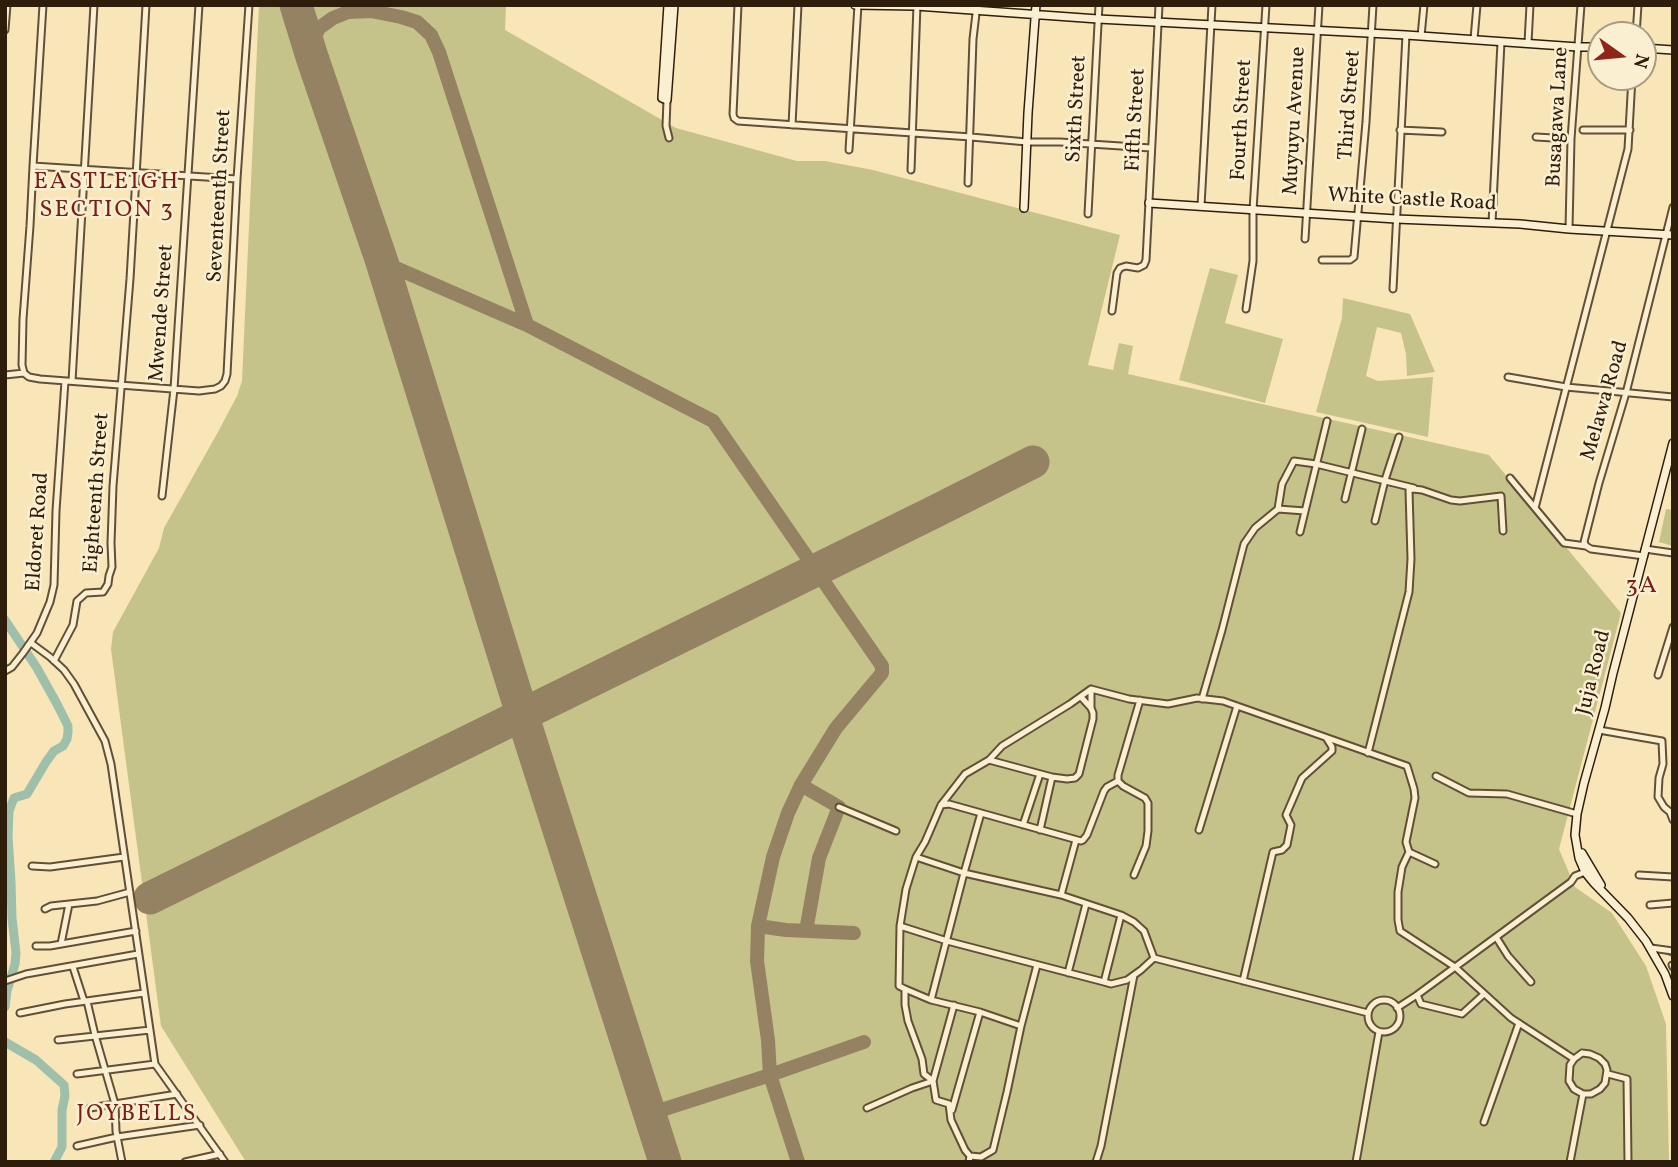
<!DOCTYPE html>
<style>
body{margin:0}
#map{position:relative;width:1678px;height:1167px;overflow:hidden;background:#f9e6b8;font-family:Vollkorn,serif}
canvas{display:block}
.frame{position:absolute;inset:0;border:7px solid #2f1d0b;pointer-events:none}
.north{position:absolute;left:1587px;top:21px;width:70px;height:70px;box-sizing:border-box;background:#fbefd1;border:2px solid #a99b82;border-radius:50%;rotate:105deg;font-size:19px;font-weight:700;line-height:28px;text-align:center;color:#2f1d0b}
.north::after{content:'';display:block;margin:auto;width:24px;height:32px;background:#8f2418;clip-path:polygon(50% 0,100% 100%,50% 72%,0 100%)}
</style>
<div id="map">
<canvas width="1678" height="1167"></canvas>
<div class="frame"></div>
<div class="north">N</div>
</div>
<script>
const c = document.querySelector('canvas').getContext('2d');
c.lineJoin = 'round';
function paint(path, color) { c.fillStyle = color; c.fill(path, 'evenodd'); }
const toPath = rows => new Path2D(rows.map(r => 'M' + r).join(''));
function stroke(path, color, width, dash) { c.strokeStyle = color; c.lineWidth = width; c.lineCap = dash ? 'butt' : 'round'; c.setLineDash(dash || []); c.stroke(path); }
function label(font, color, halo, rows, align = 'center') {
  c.font = font + ' Vollkorn,serif'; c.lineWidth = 5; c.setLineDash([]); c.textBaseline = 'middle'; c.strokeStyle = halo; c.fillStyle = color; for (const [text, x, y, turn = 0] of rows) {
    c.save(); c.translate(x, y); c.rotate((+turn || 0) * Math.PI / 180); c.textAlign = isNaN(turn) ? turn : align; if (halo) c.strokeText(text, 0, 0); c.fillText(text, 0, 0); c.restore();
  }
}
paint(toPath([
 [259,5,506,5,505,30,676,128,797,161,825,161,873,170,1120,235,1088,365,1113,370,1119,343,1133,346,1128,374,1489,455,1621,613,1559,849,1575,887,1612,913,1646,966,1666,1024,1669,1162,246,1162,161,1026,111,649,113,632,159,548,164,528,218,432,237,396,242,381],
 [1210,268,1238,275,1225,323,1283,339,1265,403,1179,380],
 [1343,298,1410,314,1435,372,1407,376,1406,354,1401,333,1377,327,1366,376,1378,381,1433,377,1428,437,1316,412,1342,318],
 [1666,509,1673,510,1673,546,1659,542]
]), '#c5c38a');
stroke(toPath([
 [1659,951,1673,956]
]), '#727f6a', 2);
stroke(toPath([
 [5,620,37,668,57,704,68,726,68,732,67,739,63,746,54,751,46,762,27,794,14,798,9,811,8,837,11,881,12,918,16,953,15,964,7,991,5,1007],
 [5,1042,36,1060,64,1085,65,1096,62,1110,62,1147,54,1162]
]), '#9ec0aa', 9);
stroke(toPath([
 [312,57,312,43,319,28,333,18,348,12,371,11,401,17,417,22,431,35,439,52,527,325],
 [382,262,527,325,713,421,882,666,882,673,836,728,801,785,788,813,773,857,758,926,757,961,768,1040,770,1075,864,1042],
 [801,785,839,807,819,858,806,931],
 [758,926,786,930,854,933],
 [649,1114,770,1075,798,1162]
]), '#948262', 14);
stroke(toPath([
 [296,5,312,57,382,262,522,714,665,1162],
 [150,898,936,511,1033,462]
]), '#948262', 33);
const street = toPath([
 [43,5,33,166,30,226,23,319,22,365,24,373,29,377,40,379,199,391,215,389,221,386,225,381,227,374,237,179,249,5],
 [738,5,733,114,734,118,738,121,971,137,1027,142,1060,142,1151,148],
 [5,30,7,5],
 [1636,35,1638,5],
 [1421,36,1424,5],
 [1474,39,1477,5],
 [1528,43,1530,5],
 [667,100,666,126,669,138],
 [792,125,798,5],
 [1400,130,1442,132],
 [1583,130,1630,130],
 [1536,137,1571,139],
 [849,150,858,5],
 [33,166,237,179],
 [911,170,917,5],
 [968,183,973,39,977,5],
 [1201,206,1212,5],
 [1088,214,1099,5],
 [1492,223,1501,42],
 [1569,229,1571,139,1581,5],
 [1305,239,1319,5],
 [1322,260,1350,260,1354,257,1366,122,1373,5],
 [1393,289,1406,35],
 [1246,309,1253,261,1253,210,1266,5],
 [1112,311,1117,273,1120,268,1126,266,1138,268,1144,265,1146,260,1159,5],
 [5,375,24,373],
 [1508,377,1566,387,1673,397],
 [72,381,94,5],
 [1510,478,1564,543,1586,546],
 [162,496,174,389,199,5],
 [1345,499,1362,429],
 [1535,508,1628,149,1632,77],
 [1278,509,1282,484,1294,461,1316,464,1414,488],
 [1375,521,1385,480,1399,437],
 [1300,532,1327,421],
 [1645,549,1673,553],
 [1644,556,1591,549,1586,546,1584,542,1599,483,1626,393,1673,207],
 [31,643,50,657,64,670,74,684,105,741,111,764,155,1064,225,1162],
 [54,661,73,625,77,601,86,593,103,592,108,584,109,576,112,567,111,543,113,486,130,279,146,5],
 [5,671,12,667,23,653,37,633,50,602,54,585,56,511,65,381],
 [1658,675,1673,627],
 [1202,699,1222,630,1244,544,1255,528,1278,509,1305,511],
 [1091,708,1091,689],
 [1599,730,1662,741,1663,764,1659,778,1658,797,1664,807,1670,812,1673,820],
 [1368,753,1409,592,1411,559,1409,490,1413,489,1422,490,1451,500,1460,501,1501,496,1503,531],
 [989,760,1052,777,1067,779,1075,778,1079,774,1093,719,1093,713,1091,708,1081,697],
 [1436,776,1469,793,1507,794,1577,814],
 [941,805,949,804,1081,841,1083,840,1087,835,1104,791,1107,787,1118,781],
 [839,807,896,831],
 [1023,825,1040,774],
 [1040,830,1052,777],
 [1199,830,1237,706],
 [1409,852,1435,864],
 [916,857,964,873,1061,895,1121,915],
 [32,866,50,867,124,857],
 [1134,875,1146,846,1148,831,1148,803,1145,798,1123,786,1118,781,1118,775,1140,700],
 [1639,875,1673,877],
 [1061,895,1076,840],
 [1650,905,1673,903],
 [45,909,51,906,97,901,130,892],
 [900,926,947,941,1104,982],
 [1496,937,1508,956,1531,982],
 [61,944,69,904],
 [36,946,50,946,136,931],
 [1651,948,1673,951],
 [1154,958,1144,931,1134,922,1121,915,1104,982,1111,984,1127,980,1141,970,1154,958,1368,1013],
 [1672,965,1673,967],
 [73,967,84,1001],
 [1068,973,1086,904],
 [5,981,26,974,138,954],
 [1243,981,1273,852,1282,850,1287,845,1291,825,1286,815,1302,778,1332,751,1332,747,1327,739],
 [905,989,931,1000,980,1012,1021,1026],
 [1417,995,1421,1004,1462,1014,1484,994],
 [931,1000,964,873,981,813],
 '1368 1016a16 16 0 1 1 32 0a16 16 0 1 1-32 0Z',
 [87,1001,95,1035,115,1104,116,1131,122,1162],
 [1397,1008,1417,995,1571,882,1575,876,1585,872],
 [20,1013,65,1004,144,993],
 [58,1040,150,1030],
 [1582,1053,1590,1054,1599,1058,1605,1064,1607,1070,1605,1083,1600,1089,1591,1094,1583,1094,1574,1089,1569,1081,1570,1065,1574,1059,1582,1053],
 [77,1074,155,1064],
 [1608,1074,1627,1079,1628,1162],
 [90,1108,177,1094],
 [867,1108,912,1088,933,1081,954,1005],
 [952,1110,980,1012],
 [1484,1122,1519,1023],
 [77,1146,117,1137,200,1125],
 [970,1156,981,1157,993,1150,1007,1092,1021,1026,1037,965],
 [185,1162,220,1154],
 [969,1162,970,1156,965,1150,951,1120,949,1104,936,1100,933,1081,924,1074,922,1059,908,1021,905,1005,905,989,899,986,900,926,906,889,916,857,925,842,941,805,965,774,989,760,1002,746,1070,704,1091,689,1129,699,1168,704,1197,698,1223,701,1407,766,1414,789,1415,798,1406,842,1409,852,1402,867,1398,892,1398,920,1400,931,1455,967,1511,1018,1574,1059],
 [1096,1162,1101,1146,1134,975],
 [1356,1162,1379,1032],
 [1570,1162,1583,1094]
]);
const secondary = toPath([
 [668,5,662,98,667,100,674,5],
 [855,5,916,6,1098,19,1406,35,1578,47,1601,47],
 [1643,48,1673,50],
 [1149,203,1396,219,1520,224,1569,229,1673,235],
 [1024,208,1028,113,1036,5],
 [1673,443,1613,673,1605,708,1584,783,1577,814,1575,835,1579,858,1585,872,1594,883,1628,918,1646,941,1665,974,1673,996],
 [1582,853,1601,885]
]);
stroke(street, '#624f36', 9);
stroke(secondary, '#2f1d0b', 10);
stroke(street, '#fbefd1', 5);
stroke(secondary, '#fbefd1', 7);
label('21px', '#2f1d0b', '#fbefd1', [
 ["Third Street",1351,105,-86],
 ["Sixth Street",1078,109,-87],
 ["Busagawa Lane",1559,117,-87],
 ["Fifth Street",1137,120,-87],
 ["Fourth Street",1243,120,-87],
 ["Muyuyu Avenue",1296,121,-87],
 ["Seventeenth Street",221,196,-87],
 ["White Castle Road",1412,201,3],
 ["Mwende Street",163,313,-86],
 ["Melawa Road",1606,401,-74],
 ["Eighteenth Street",98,493,-86],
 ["Eldoret Road",39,532,-86],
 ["Juja Road",1595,673,-76]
]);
c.letterSpacing = '2px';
label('23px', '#7a1f14', '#fbefd1', [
 ["JOYBELLS",137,1116]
]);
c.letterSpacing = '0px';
c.letterSpacing = '2px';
label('24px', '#7a1f14', '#fbefd1', [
 ["EASTLEIGH",107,184],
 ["SECTION 3",107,212],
 ["3A",1642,588]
]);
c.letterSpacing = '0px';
</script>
